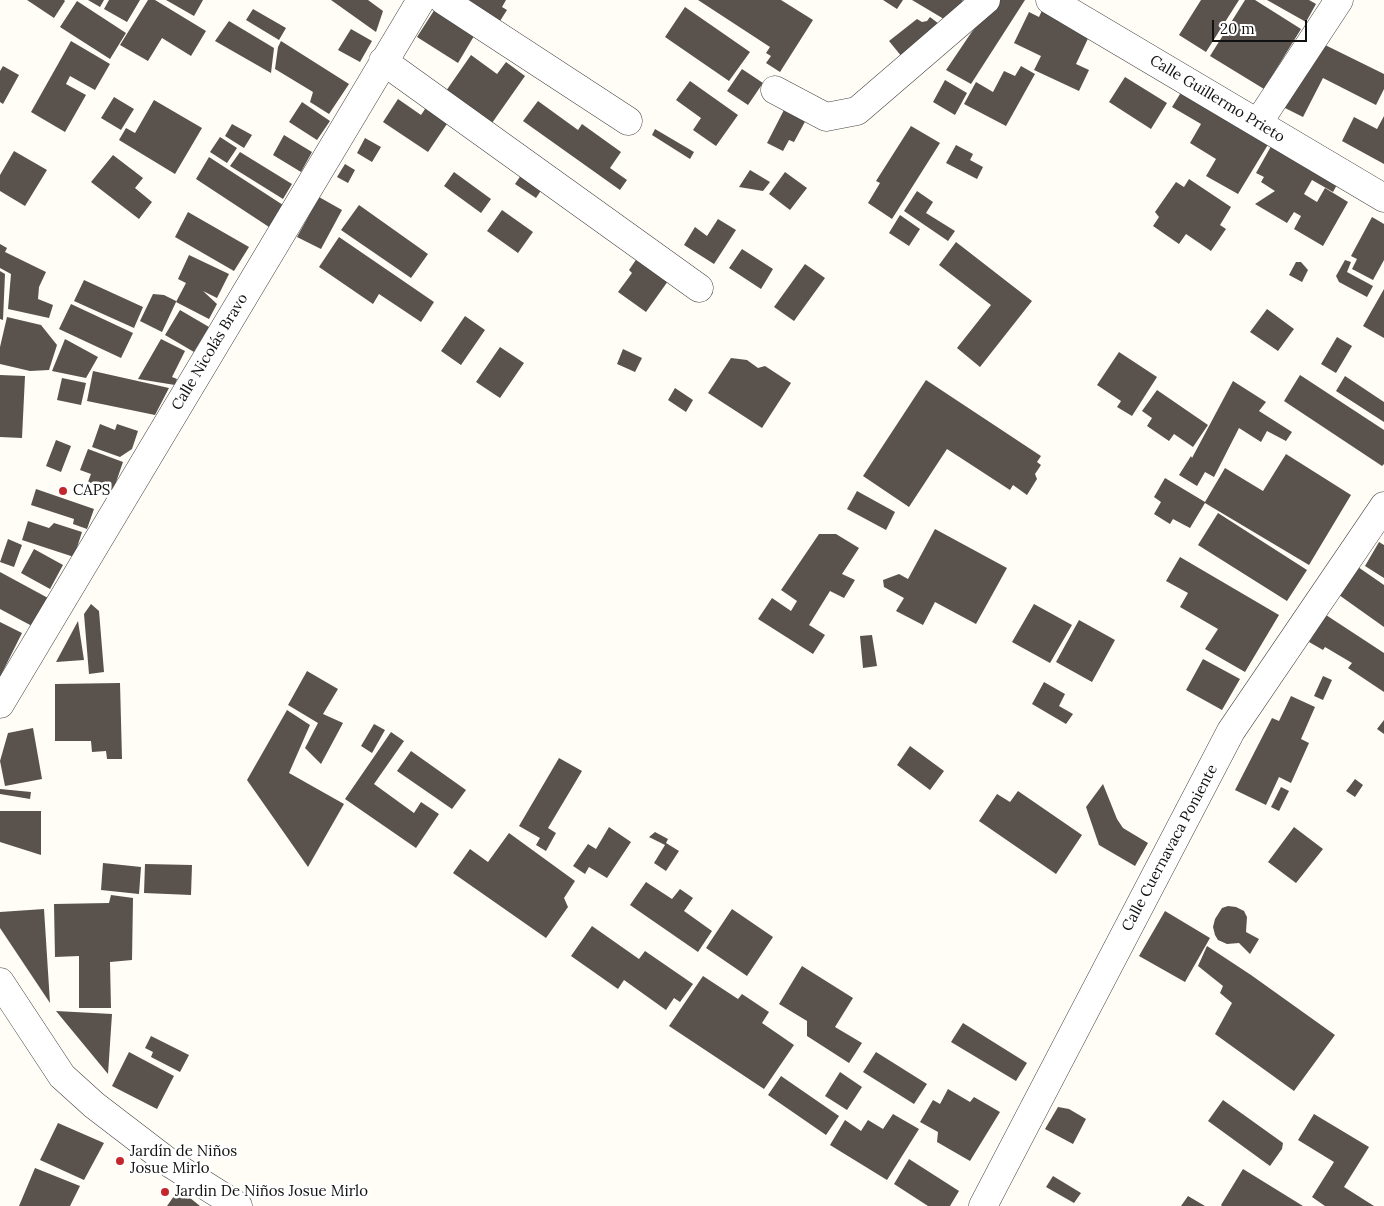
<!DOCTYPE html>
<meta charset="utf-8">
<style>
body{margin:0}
#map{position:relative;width:1384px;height:1206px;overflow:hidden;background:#fffdf5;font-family:Lora,serif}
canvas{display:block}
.scale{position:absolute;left:1212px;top:20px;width:95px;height:22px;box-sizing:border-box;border:2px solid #111;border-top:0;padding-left:6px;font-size:15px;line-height:18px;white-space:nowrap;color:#111;-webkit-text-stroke:4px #fff;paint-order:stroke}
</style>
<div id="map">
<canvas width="1384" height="1206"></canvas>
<div class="scale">20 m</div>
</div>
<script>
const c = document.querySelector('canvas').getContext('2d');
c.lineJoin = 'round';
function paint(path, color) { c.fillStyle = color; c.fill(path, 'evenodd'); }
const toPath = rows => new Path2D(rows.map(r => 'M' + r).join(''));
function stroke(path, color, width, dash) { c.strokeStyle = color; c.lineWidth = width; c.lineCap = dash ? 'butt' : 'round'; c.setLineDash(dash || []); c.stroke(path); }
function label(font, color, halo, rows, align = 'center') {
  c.font = font + ' Lora,serif'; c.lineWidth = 5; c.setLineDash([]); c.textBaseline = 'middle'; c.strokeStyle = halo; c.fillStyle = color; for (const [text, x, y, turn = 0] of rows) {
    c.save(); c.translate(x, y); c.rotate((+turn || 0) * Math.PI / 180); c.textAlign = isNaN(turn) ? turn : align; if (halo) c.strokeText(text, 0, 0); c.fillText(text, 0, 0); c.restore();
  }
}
paint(toPath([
 [27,0,64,0,65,1,54,18],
 [88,0,104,0,100,7],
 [109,0,140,0,127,22,104,9],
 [148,0,155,0,206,31,191,56,162,38,148,61,120,45],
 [166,0,203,0,194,16],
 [331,0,368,0,383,11,376,32],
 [466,0,506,0,502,7,507,10,500,21],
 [698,0,781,0,813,20,780,72,766,63,771,56,766,53,770,47],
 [883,0,903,0,897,9],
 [912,0,963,0,949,22],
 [998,0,1025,0,971,84,946,70,971,33],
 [1201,0,1239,0,1206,52,1179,35],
 [1245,0,1255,0,1301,29,1264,89,1210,56],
 [1267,0,1309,0,1316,4,1306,22],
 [77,1,126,33,110,59,60,27],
 [1044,6,1092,30,1076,64,1089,70,1079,91,1034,70,1041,56,1014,43,1029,12,1039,17],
 [685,7,750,52,729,81,665,37],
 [253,9,286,28,279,40,246,20],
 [435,9,477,31,458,63,417,37],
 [930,17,943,27,902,57,889,41,917,19,922,22,927,21],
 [229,21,274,48,271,73,215,41],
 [351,29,372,41,360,62,338,50],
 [71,41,110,64,95,90,70,76,66,84,86,95,65,132,31,112],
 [281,41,349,84,329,114,310,102,313,92,275,69,278,47],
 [1317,41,1384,74,1384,89,1376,105,1323,78,1303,117,1283,107],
 [471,55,497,74,506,62,525,76,492,123,446,91],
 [3,66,19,75,3,104,0,102,0,71],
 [1021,66,1035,74,1006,126,964,104,976,82,993,92,1004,71,1015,76],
 [742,69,763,83,748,105,727,91],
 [1125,77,1167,103,1151,129,1109,102],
 [945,80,967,93,955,115,933,102],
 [690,81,738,115,716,146,693,130,701,118,676,100],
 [1185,86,1272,138,1238,194,1206,176,1216,159,1190,143,1201,124,1172,107],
 [114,97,134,109,121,130,101,118],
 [398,99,421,115,431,100,453,115,428,152,383,122],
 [154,100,202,128,175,174,119,140,126,128,135,133],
 [538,101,578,130,582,124,621,152,610,168,627,180,620,190,523,121],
 [302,102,330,121,317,140,289,122],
 [786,106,807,118,794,142,789,140,783,151,767,143],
 [1384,116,1384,164,1342,141,1354,117,1377,129],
 [232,124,252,135,244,148,225,136],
 [911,126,940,143,892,219,868,203,880,183,876,181],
 [655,129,694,152,690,159,652,135],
 [284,135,312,152,301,172,273,155],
 [220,137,237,148,227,163,210,152],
 [365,138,381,147,372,162,357,153],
 [1274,141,1343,174,1333,192,1312,180,1304,194,1317,202,1325,188,1348,202,1323,246,1294,229,1301,216,1294,212,1287,223,1255,204,1275,191,1261,182,1264,177,1256,173],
 [956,145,973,154,970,160,983,167,977,179,946,163],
 [14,151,47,170,25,206,0,191,0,175],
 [240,152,292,184,283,199,230,166],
 [113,155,143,178,135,188,152,202,139,219,91,182],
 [209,157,283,205,269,227,196,179],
 [345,164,355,170,348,183,337,177],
 [526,168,546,183,536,198,515,184],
 [750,170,770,182,763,191,739,187],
 [454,172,491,199,481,213,444,186],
 [785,172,807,188,790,210,769,194],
 [1189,179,1231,207,1220,225,1226,229,1211,251,1186,234,1179,244,1153,226,1159,217,1155,212,1176,182,1184,187],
 [917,191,933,202,926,213,955,231,948,241,904,211],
 [319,197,342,210,321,249,297,237],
 [359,205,428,254,411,278,341,230],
 [502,210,533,232,518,253,487,231],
 [188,212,249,247,234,271,175,237],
 [900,215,920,229,909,246,889,233],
 [1372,217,1384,224,1384,260,1373,280,1352,269,1357,259,1351,256],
 [718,219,736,230,714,264,684,245,695,227,707,236],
 [339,237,434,302,421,322,379,294,373,304,319,267],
 [956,242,1032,301,980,367,957,348,991,305,939,265],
 [0,244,7,248,5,252,46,272,39,287,38,299,53,305,49,318,8,309,11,274,0,268],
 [742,249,773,269,761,289,729,268],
 [642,251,673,274,646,312,618,292,632,273,629,270],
 [189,255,229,274,217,298,203,291,217,304,209,319,176,302,162,332,140,321,153,294,164,295,176,301,176,302,186,283,178,279],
 [1345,260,1351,262,1347,272,1373,286,1367,297,1339,282,1336,276],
 [1296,262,1301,262,1308,270,1302,282,1289,275],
 [805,264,825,278,794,321,774,307],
 [0,271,5,274,3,320,0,319],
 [84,280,143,307,134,328,74,301],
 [1384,289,1384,338,1363,326],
 [71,304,133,333,121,358,59,329],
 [1267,309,1294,329,1278,351,1250,332],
 [180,310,209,327,194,352,165,335],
 [465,316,485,330,461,365,441,351],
 [7,317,41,325,57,345,49,370,30,371,0,364,0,347],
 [1337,337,1352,346,1336,373,1321,364],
 [65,339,98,357,86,378,52,371],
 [161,339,185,351,172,377,177,379,175,385,138,379],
 [500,347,524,363,500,398,476,382],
 [623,349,642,358,635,372,617,364],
 [1119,352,1157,377,1132,416,1117,407,1121,401,1097,385],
 [731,358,747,360,758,368,765,366,791,383,762,428,708,393],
 [93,371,169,388,155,415,87,401],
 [0,375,25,376,22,438,0,437],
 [1300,375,1384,430,1384,464,1382,466,1284,401],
 [1345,376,1384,402,1384,422,1336,391],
 [62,378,86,383,81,405,57,400],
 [926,380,1041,456,1037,462,1041,465,1035,474,1037,479,1027,495,1013,485,1010,490,947,449,909,507,863,476],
 [1233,381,1266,402,1259,411,1292,432,1286,441,1267,431,1261,442,1239,428,1214,477,1205,472,1197,486,1179,475,1191,456,1192,458],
 [675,388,693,400,686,412,668,400],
 [1157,390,1208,425,1193,447,1174,434,1169,441,1147,426,1152,418,1142,411],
 [100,424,115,430,117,424,138,431,132,449,120,457,92,447],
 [56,440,71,446,61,472,46,466],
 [88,449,123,462,113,491,88,482,91,474,80,470],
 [1286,454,1351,495,1309,565,1205,503,1190,528,1173,519,1170,524,1154,514,1161,502,1154,497,1165,478,1205,502,1225,468,1263,491],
 [36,489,94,509,87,529,73,524,74,519,31,505],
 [857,491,895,512,886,530,847,509],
 [1218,513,1307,570,1287,601,1198,545],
 [28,521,49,528,54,523,82,532,74,557,22,540],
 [935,529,1007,568,976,624,935,602,923,625,896,611,904,598,884,587,883,580,899,574,908,579],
 [819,534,836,534,859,548,842,574,855,580,844,598,830,591,809,625,825,635,813,654,758,619,772,598,791,611,797,601,781,590],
 [8,539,22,545,14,567,0,562],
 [1379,542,1384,545,1384,578,1365,566],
 [34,549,63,565,50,589,21,573],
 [1180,557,1279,615,1245,672,1205,649,1218,629,1180,607,1188,593,1166,581],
 [1358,567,1384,585,1384,627,1339,595],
 [0,572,48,598,32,626,0,609],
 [91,604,99,611,104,672,89,674,84,614],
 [1034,604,1072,625,1050,663,1012,642],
 [1326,615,1384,653,1384,692,1348,668,1352,663,1325,647,1323,650,1309,642],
 [1079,620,1115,640,1092,682,1056,662],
 [78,621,84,660,56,662],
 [0,622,22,633,0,677],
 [872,635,877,666,863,668,860,636],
 [1203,659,1240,679,1222,710,1186,690],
 [307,671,338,689,323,714,343,723,321,764,305,748,318,723,288,705],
 [1323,676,1332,680,1323,700,1314,696],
 [1044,682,1065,694,1059,706,1073,714,1066,724,1032,704],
 [120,683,122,759,107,759,106,751,92,752,91,741,55,741,55,684],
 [1291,696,1315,707,1301,739,1309,743,1291,783,1279,777,1266,805,1235,790,1272,718,1279,721],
 [287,710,310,725,289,773,344,804,308,867,247,780],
 [1384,720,1384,734,1377,729],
 [374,724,385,730,372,753,361,746],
 [33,728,42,779,5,786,0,761,8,733],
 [391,732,404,741,374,784,414,813,421,802,439,814,416,848,345,799],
 [910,746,944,771,930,790,897,765],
 [411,751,466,790,452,809,397,771],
 [559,758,582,771,548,828,556,833,546,851,536,845,540,838,519,826],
 [1355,779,1363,785,1355,797,1346,791],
 [1103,784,1117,819,1123,828,1148,843,1135,866,1099,845,1086,807],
 [1281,787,1289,791,1279,811,1271,807],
 [0,789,31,792,30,799,0,794],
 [1018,791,1082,835,1056,874,979,821,997,794,1010,802],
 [0,811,41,811,41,855,0,842],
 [609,827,631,842,607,878,589,867,585,874,573,866,588,844,596,849],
 [1294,827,1323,849,1296,883,1268,862],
 [655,832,668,839,666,843,679,851,666,871,654,863,665,845,649,837],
 [509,833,575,881,564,898,568,907,546,938,453,873,470,849,488,862],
 [103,863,141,867,139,894,101,890],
 [145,864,192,865,191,895,144,893],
 [646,882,672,899,680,889,693,898,684,911,712,931,698,952,630,905],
 [111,895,133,898,132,960,110,962,111,1008,79,1008,79,956,55,957,54,904,109,903],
 [1228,906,1236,907,1244,911,1247,917,1246,932,1259,939,1250,954,1239,943,1227,944,1218,940,1215,935,1213,927,1215,919,1222,908],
 [44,909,50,1003,0,928,0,912],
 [732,909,773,937,747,976,706,948],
 [1165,911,1210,938,1185,982,1139,956],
 [592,926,639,959,645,951,693,984,680,1002,674,998,666,1010,624,980,618,989,571,956],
 [1207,946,1251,975,1335,1035,1294,1091,1215,1034,1232,1003,1220,993,1223,986,1198,966],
 [802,966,853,998,835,1027,862,1043,849,1063,807,1036,807,1021,779,1004],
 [703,976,738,999,742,994,769,1012,762,1023,794,1045,764,1089,669,1026],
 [56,1011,112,1014,108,1074],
 [963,1023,1027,1063,1016,1081,951,1042],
 [151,1036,189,1055,180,1072,151,1057,153,1052,145,1048],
 [129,1052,174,1076,157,1109,112,1086],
 [876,1052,927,1084,914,1104,863,1072],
 [840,1072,862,1087,847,1110,825,1096],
 [781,1076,839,1116,826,1135,768,1095],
 [948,1089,970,1102,974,1097,1000,1112,970,1161,937,1142,938,1132,920,1122,933,1100,940,1104],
 [1223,1100,1283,1143,1282,1149,1270,1166,1208,1121],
 [1058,1107,1069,1109,1086,1119,1073,1144,1045,1129],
 [893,1114,919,1129,887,1180,830,1145,845,1120,861,1131,868,1120,883,1129],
 [1314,1114,1369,1147,1344,1187,1374,1206,1325,1206,1312,1197,1334,1162,1298,1140],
 [58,1123,104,1143,84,1180,40,1160],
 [909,1159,959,1191,950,1206,928,1206,894,1184],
 [35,1168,80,1186,70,1206,19,1206],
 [1243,1169,1303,1206,1222,1206,1221,1205],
 [1053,1176,1081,1193,1074,1203,1046,1187],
 [179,1189,200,1206,167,1206],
 [1188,1196,1205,1206,1181,1206]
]), '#5a524d');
const minor = toPath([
 [443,0,628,121],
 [1050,0,1384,198],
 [383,61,699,288],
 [775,90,826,117,857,111,986,0],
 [1258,123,1339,0],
 [0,704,421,0],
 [0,982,62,1076,94,1105,171,1164,238,1206],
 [983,1206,1231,731,1384,506]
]);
stroke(minor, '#444', 29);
stroke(minor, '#fff', 28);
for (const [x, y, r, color] of [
 [63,491,5,"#c4262e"],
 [120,1161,5,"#c4262e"],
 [165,1192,5,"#c4262e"]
]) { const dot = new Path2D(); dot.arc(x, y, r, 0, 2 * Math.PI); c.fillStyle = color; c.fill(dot); stroke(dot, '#fff', 2); }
label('15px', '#111', '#fff', [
 ["Calle Guillermo Prieto",1217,99,31],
 ["Calle Nicolás Bravo",210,352,-59],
 ["Calle Cuernavaca Poniente",1170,848,-62]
]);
label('15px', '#111', '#fff', [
 ["CAPS",73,491],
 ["Jardín de Niños",130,1152],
 ["Josue Mirlo",130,1169],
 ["Jardin De Niños Josue Mirlo",175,1192]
], 'left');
</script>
